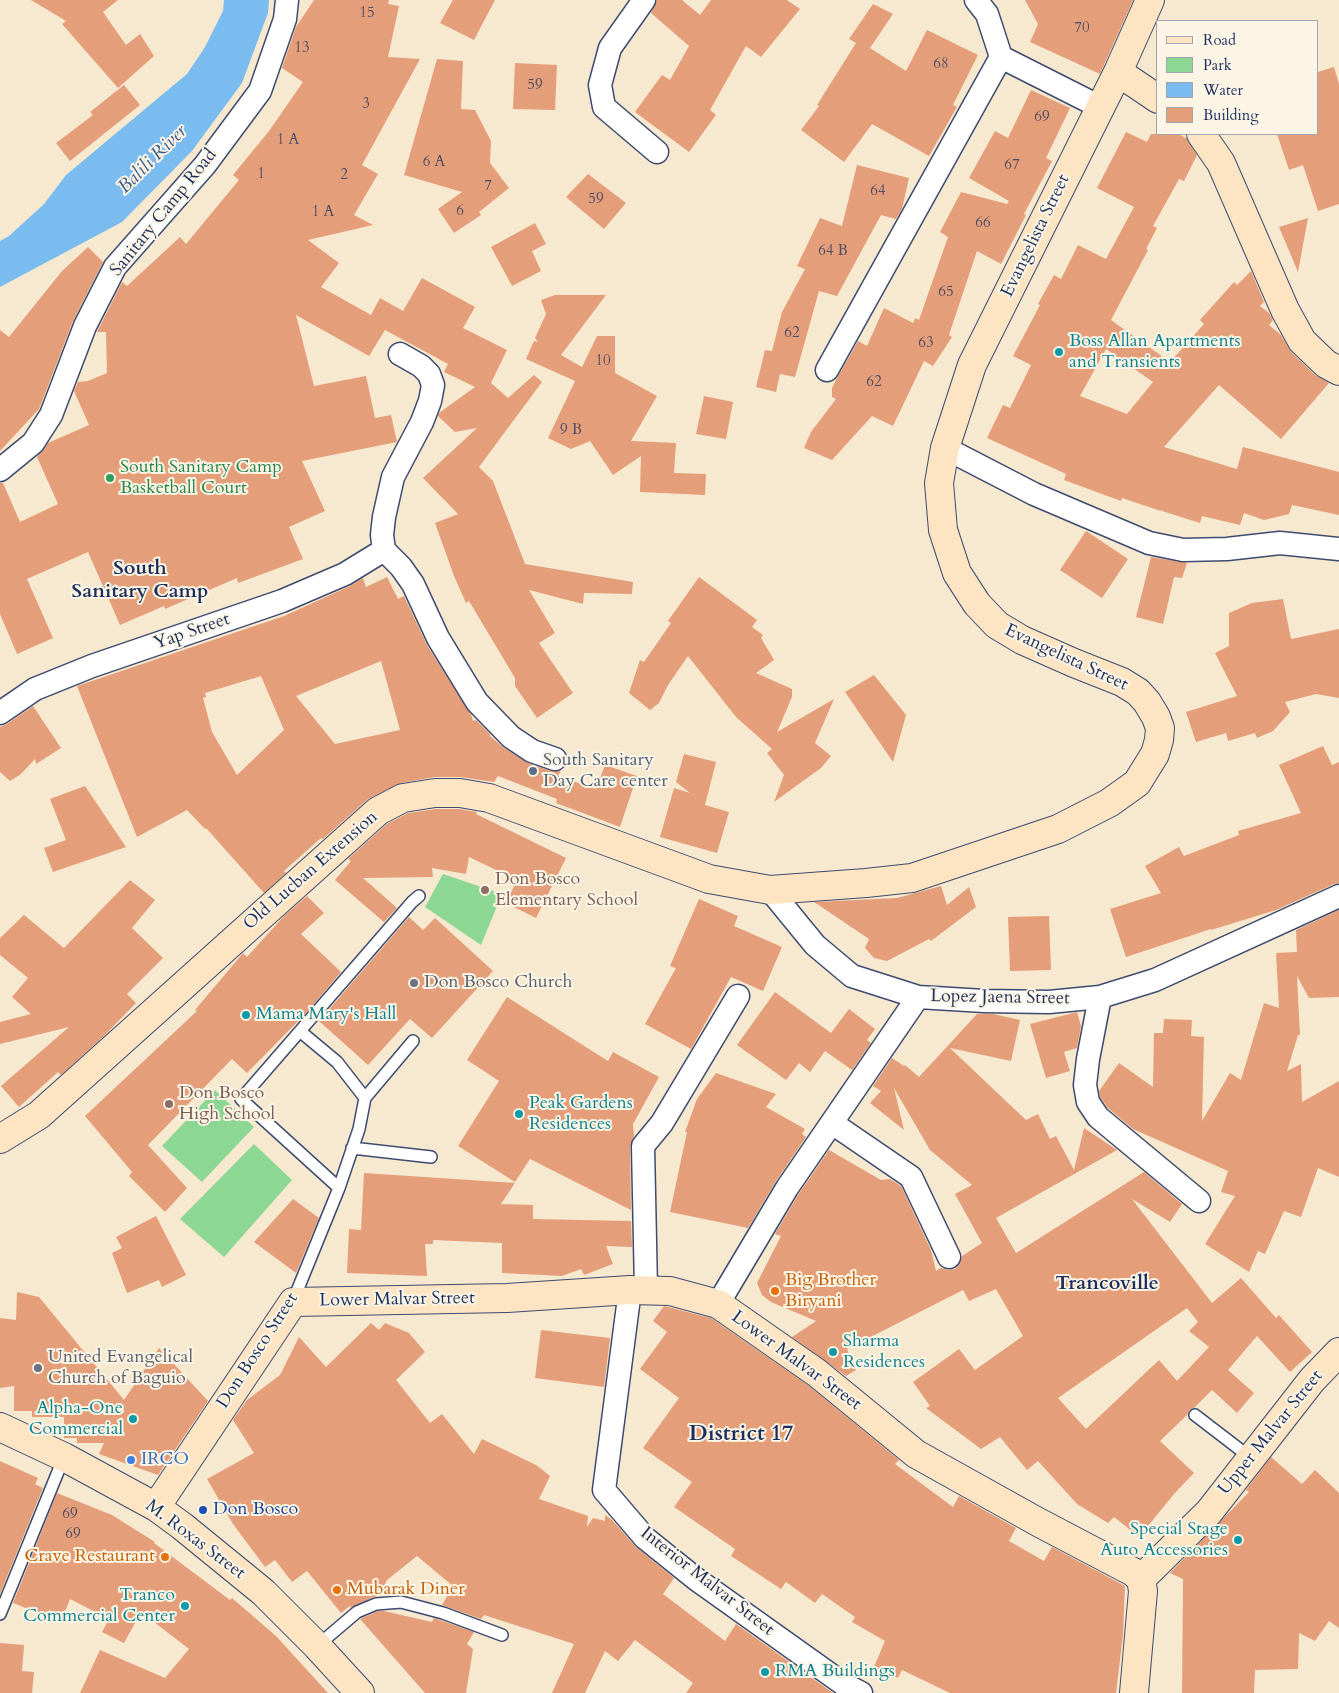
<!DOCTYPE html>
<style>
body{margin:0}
#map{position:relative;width:1339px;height:1693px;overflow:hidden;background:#f7e8d0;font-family:Cardo,serif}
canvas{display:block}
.legend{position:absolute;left:1156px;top:20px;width:162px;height:115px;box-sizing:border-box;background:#fcf5e5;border:1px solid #a2a6af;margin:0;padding:6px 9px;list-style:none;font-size:15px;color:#1b2f5e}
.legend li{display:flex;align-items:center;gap:10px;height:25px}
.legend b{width:25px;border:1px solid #a2a6af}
</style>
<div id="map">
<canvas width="1339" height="1693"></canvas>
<ul class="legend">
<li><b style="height:6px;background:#fde5c4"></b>Road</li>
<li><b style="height:14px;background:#8cd794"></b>Park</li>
<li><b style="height:14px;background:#7bbcf0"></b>Water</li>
<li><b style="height:14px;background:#e49f7a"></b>Building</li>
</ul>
</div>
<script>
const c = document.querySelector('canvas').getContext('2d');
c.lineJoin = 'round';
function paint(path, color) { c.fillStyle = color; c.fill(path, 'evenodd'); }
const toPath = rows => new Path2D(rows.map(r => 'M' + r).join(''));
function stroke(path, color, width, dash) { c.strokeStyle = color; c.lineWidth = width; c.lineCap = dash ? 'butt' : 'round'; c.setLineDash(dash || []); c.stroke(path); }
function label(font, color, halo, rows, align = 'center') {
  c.font = font + ' Cardo,serif'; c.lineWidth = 4; c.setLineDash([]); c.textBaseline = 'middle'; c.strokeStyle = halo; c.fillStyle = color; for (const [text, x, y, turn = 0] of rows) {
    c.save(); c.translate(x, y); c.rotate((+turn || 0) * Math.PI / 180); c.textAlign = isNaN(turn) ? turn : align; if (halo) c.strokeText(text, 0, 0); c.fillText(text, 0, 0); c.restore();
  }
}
paint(toPath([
 [443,874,502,894,481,945,425,907],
 [215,1090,254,1127,202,1182,162,1146],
 [254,1144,292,1180,224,1257,180,1219]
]), '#8cd794');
paint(toPath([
 [224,0,269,0,268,13,242,83,192,151,122,222,0,287,0,241,9,236,44,204,66,175,187,74,205,47,223,11]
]), '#7bbcf0');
paint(toPath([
 [31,0,118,0,103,12,126,45,140,34,154,56,118,88,62,24,66,21],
 [314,0,389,0,388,4,399,6,388,57,420,59,362,165,378,174,354,215,373,225,308,240,339,263,321,287,371,315,380,298,403,311,422,278,475,307,463,328,507,350,491,383,508,398,534,375,542,382,479,467,493,481,525,564,633,582,632,594,584,593,583,604,529,590,555,633,539,643,573,693,537,718,515,686,515,678,469,601,466,603,454,576,435,523,458,514,423,478,477,428,455,432,438,416,439,413,475,387,444,372,448,364,385,330,369,356,296,315,314,386,366,376,375,418,391,415,397,442,302,461,325,511,289,527,303,559,238,583,237,578,165,609,164,606,120,625,88,552,27,579,53,638,17,654,0,614,0,483,3,483,20,522,58,504,37,457,48,443,89,425,74,391,78,382,88,381,107,373,106,332,97,332,122,282,127,286,180,237,186,244,239,180,233,175,269,131,303,82,282,68,296,27],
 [453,0,495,0,474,40,440,23],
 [657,0,682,0,700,15,711,0,787,0,800,9,761,57,746,46,710,110,716,115,689,152,635,112,662,75,670,80,689,46,651,13],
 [1025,0,1133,0,1100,74,1030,42,1038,24],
 [873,4,893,14,870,48,906,71,927,30,978,55,953,105,957,107,929,156,872,124,844,162,801,130,819,106,817,105,856,43,849,39],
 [437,59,463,61,461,109,475,110,491,141,490,163,509,188,479,212,481,215,454,233,438,209,462,192,404,175],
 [515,63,557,65,555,110,513,109],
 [1334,67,1339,84,1339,204,1318,211,1303,165,1289,170,1277,134,1318,134,1318,72],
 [124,85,140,105,70,161,56,143,93,115,90,112],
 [1031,90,1070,108,1046,158,1052,161,1024,214,1026,215,1001,264,977,251,949,335,952,337,933,366,924,361,893,426,872,416,832,460,804,448,811,432,836,399,832,397,832,388,837,378,858,341,867,346,884,308,913,323,915,318,919,320,948,237,940,232,961,192,1007,204,1009,201,969,178,995,131,1008,138],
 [1126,132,1147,142,1151,134,1178,134,1186,138,1197,155,1184,181,1179,179,1153,226,1157,228,1146,249,1148,250,1111,320,1170,362,1204,324,1200,320,1234,282,1237,285,1251,271,1264,302,1260,306,1269,313,1273,320,1269,325,1281,335,1291,352,1315,375,1329,383,1281,439,1219,385,1164,447,1237,469,1243,447,1339,472,1339,515,1292,505,1289,514,1264,520,1244,513,1240,525,1202,516,1200,523,1162,511,1162,509,1161,511,1122,498,1121,501,1064,480,1066,474,987,438,1003,405,1010,408,1031,365,1013,356,1040,305,1038,304,1054,275,1061,279,1078,245,1106,259,1134,207,1097,188],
 [1106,349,1153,382,1127,414,1080,396],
 [857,165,909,178,902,209,896,219,881,215,837,296,819,291,795,377,780,374,776,392,756,387,765,350,772,351,782,312,805,269,797,266,820,218,842,226],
 [588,174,626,203,604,229,566,197],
 [1308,218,1298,272,1279,227],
 [535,223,546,244,532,251,541,271,512,286,491,247],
 [88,247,103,262,73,321,39,409,0,451,0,330,9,337,62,271],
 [555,295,606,295,561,355,582,367,597,336,615,336,615,373,657,396,631,441,676,443,674,473,706,474,705,495,640,492,641,456,613,475,590,441,571,449,548,438,575,381,526,359,534,341,538,342,535,338,546,314,541,300],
 [704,396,733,402,726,439,696,434],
 [1086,531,1128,559,1102,598,1060,570],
 [1151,557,1187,563,1182,578,1174,577,1163,624,1136,617],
 [387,577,398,599,404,596,427,645,471,714,473,721,476,720,490,734,490,736,504,748,528,763,551,771,561,770,558,776,596,789,605,765,637,776,620,827,556,803,557,799,498,776,494,782,460,777,435,777,401,783,368,799,323,839,321,838,284,871,286,873,264,893,206,828,205,829,187,810,137,837,77,686,284,616,350,586,363,578,366,587],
 [381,661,400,730,335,744,296,696],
 [261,676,284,730,237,775,212,732,203,698,206,697,205,693],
 [699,577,757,620,752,627,763,635,761,638,774,660,756,673,792,689,792,697,777,732,834,699,815,743,831,756,821,768,774,802,784,775,767,753,772,749,736,717,688,656,668,685,659,703,650,710,629,693,640,660,644,662,671,623,668,621],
 [1283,599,1291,639,1339,629,1339,698,1316,694,1285,702,1290,712,1273,731,1257,738,1255,733,1228,741,1226,733,1196,742,1186,712,1237,696,1215,653,1229,646,1229,613,1252,603],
 [874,675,906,715,893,762,845,692],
 [33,706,61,748,36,764,35,759,21,774,10,781,0,772,0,727,7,724],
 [1323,746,1332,765,1339,762,1339,883,1334,884,1276,910,1211,930,1211,929,1126,957,1110,909,1161,893,1145,866,1179,847,1184,856,1239,835,1238,831,1301,813,1279,765],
 [684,754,716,762,705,805,729,812,717,853,660,837,674,788,690,793,676,782],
 [85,786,126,847,53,872,44,848,66,840,50,799],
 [436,809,459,809,477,812,476,814,566,858,536,918,506,903,517,880,469,857,466,874,432,868,433,877,363,878,397,908,384,922,335,880,351,861,348,859,387,824,408,813],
 [130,880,155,900,132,928,163,958,127,994,136,1003,104,1036,61,1075,58,1072,19,1107,1,1086,69,1027,0,1044,0,1022,31,1014,12,997,28,978,0,955,0,938,24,915,64,948],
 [941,886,947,905,969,887,976,907,931,941,929,939,887,961,874,958,865,948,869,939,814,902,897,898],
 [307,896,324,913,301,934,341,972,308,1011,247,1073,232,1059,148,1145,187,1188,165,1212,129,1176,132,1172,85,1116,197,1011,195,1010,243,953,247,957,284,916],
 [699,899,738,916,734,926,782,947,763,991,731,977,691,1049,645,1024,676,968,670,966],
 [1339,910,1339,997,1309,998,1297,976,1300,1035,1298,1035,1287,1071,1301,1064,1302,1102,1339,1081,1339,1177,1318,1168,1301,1217,1284,1211,1265,1254,1258,1251,1249,1272,1205,1244,1235,1196,1221,1192,1228,1171,1133,1129,1108,1108,1100,1097,1099,1091,1119,1063,1153,1087,1154,1033,1163,1033,1164,1019,1192,1020,1191,1036,1204,1037,1202,1121,1230,1073,1241,1080,1264,1003,1279,1008,1276,953,1297,952,1296,930],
 [1049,916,1051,970,1010,971,1008,917],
 [409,917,423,930,435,918,493,971,432,1038,410,1019,368,1065,319,1021],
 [775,992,831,1033,849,1009,875,1029,867,1040,871,1043,852,1070,825,1051,810,1072,799,1063,786,1080,737,1045],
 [507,997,608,1061,613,1052,659,1077,633,1124,634,1136,630,1146,631,1210,530,1159,515,1182,458,1146,499,1081,467,1060],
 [1077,1012,1081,1026,1077,1048,1064,1052,1070,1071,1046,1078,1030,1024],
 [977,1014,993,1014,1020,1020,1011,1061,950,1048,1026,1120,1038,1114,1050,1139,1056,1136,1074,1170,1084,1128,1117,1150,996,1218,1016,1253,1144,1172,1182,1204,1170,1222,1132,1199,1212,1303,1241,1278,1276,1318,1279,1315,1312,1352,1290,1372,1257,1336,1228,1370,1254,1393,1237,1413,1212,1390,1194,1408,1189,1410,1188,1414,1160,1441,1194,1473,1174,1494,1139,1537,1114,1517,1108,1523,1077,1504,1038,1461,1027,1470,1000,1437,981,1449,926,1408,930,1406,913,1382,959,1349,975,1370,1023,1336,996,1289,969,1301,963,1290,847,1349,856,1370,846,1376,792,1337,816,1321,771,1302,762,1295,757,1283,781,1236,775,1234,798,1195,829,1150,881,1180,890,1179,901,1186,931,1250,936,1271,941,1268,948,1270,955,1269,960,1264,962,1256,982,1243,955,1194,972,1185,930,1150,894,1088,904,1130,870,1103,881,1091,873,1086,892,1058,904,1066,905,1065,919,1077],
 [1187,1308,1198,1322,1189,1331,1209,1347,1177,1381,1159,1360,1086,1429,1058,1398],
 [716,1073,776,1094,766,1107,805,1129,802,1134,806,1137,776,1181,748,1228,670,1212,687,1132,685,1132,697,1099],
 [364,1173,515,1183,501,1204,533,1205,533,1219,631,1221,632,1247,606,1246,613,1264,584,1275,581,1269,562,1276,502,1273,502,1243,433,1240,433,1244,425,1244,427,1276,347,1273,349,1229,361,1230],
 [293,1199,319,1218,296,1273,254,1242],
 [156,1216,186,1275,162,1287,159,1280,127,1293,112,1253,122,1248,116,1237],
 [17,1292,39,1297,124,1400,159,1348,208,1401,158,1475,99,1454,104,1443,77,1443,77,1438,64,1438,64,1417,32,1417,32,1411,14,1411,14,1386,0,1388,0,1318,16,1320],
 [664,1306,711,1318,808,1385,899,1460,895,1464,953,1507,959,1496,1016,1528,1009,1541,1044,1561,1052,1547,1125,1586,1123,1635,1116,1693,950,1693,902,1670,898,1678,874,1667,885,1641,852,1622,855,1617,822,1594,815,1603,786,1582,781,1589,731,1556,735,1549,674,1507,692,1482,643,1448,679,1398,640,1369,667,1332,653,1321],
 [371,1323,379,1330,385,1323,409,1333,425,1352,396,1380,430,1423,442,1414,474,1454,482,1439,536,1465,550,1476,539,1499,588,1516,587,1527,593,1518,605,1521,605,1515,612,1520,637,1548,674,1578,663,1594,725,1641,736,1624,833,1693,686,1693,693,1683,635,1640,618,1661,605,1651,585,1693,552,1693,574,1644,484,1615,481,1619,442,1605,453,1586,417,1556,387,1580,379,1596,373,1597,351,1608,350,1606,341,1613,307,1571,292,1582,275,1560,265,1567,233,1524,207,1479,254,1453,233,1420,247,1400,280,1375,299,1337,326,1367],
 [541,1330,610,1338,604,1387,535,1378],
 [1271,1457,1302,1484,1315,1470,1339,1493,1339,1628,1329,1621,1315,1641,1299,1633,1298,1669,1255,1670,1254,1693,1182,1693,1183,1579,1170,1573,1249,1492,1246,1490],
 [0,1461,38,1478,35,1484,43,1488,0,1594],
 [57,1493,112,1515,155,1542,154,1543,230,1600,232,1598,276,1636,328,1693,80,1693,100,1650,165,1678,189,1649,141,1612,124,1643,102,1632,109,1619,70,1599,61,1622,13,1603],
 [378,1611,384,1611,432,1622,434,1618,474,1632,467,1644,473,1649,466,1693,425,1693,360,1619],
 [0,1643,24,1645,22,1671,34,1672,32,1693,0,1693]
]), '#e49f7a');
const lane = toPath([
 [365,1098,413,1041],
 [352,1148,431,1157],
 [339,1188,241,1099,412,902,419,896],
 [293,1301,339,1188,359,1129,365,1098,337,1062,301,1032],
 [1195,1415,1251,1458],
 [0,1614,64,1457],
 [317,1646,357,1612,376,1604,401,1602,443,1613,502,1635]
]);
const street = toPath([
 [644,0,610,48,600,85,604,107,657,152],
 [976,0,987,14,1001,57,1100,107],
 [400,354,421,366,429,374,433,385,430,401,422,422,393,477,384,517,382,535,384,550,401,567,413,584,438,638,477,702,511,737,532,751,555,759],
 [827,370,1001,57],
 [945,448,1034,494,1149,543,1183,550,1227,549,1280,543,1339,549],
 [0,470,33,443,51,415,85,326,115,267,205,165,260,91,285,19,287,0],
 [0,713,35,689,92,666,282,601,345,574,384,550],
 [770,890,815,945,852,976,918,997,984,1001,1049,1002,1100,997,1155,980,1339,896],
 [1100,997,1088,1059,1085,1085,1088,1102,1098,1117,1199,1201],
 [832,1123,911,1177,949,1257],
 [630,1290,604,1490,645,1538,696,1579,842,1683,861,1693],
 [646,1290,643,1146,662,1123,738,996],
 [718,1304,787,1188,918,997]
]);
const secondary = toPath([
 [1118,72,1158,99],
 [1201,134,1221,163,1285,310,1302,341,1326,364,1339,371],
 [0,1139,39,1115,378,811,403,798,435,793,460,793,489,798,709,879,770,890,866,883,912,878,1058,829,1109,803,1137,783,1155,754,1159,740,1160,728,1156,717,1147,702,1138,692,1122,682,1074,663,1022,640,997,625,977,604,957,573,943,530,939,483,945,448,972,365,1118,72,1150,0],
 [0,1427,64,1457,156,1507,182,1526,263,1592,317,1646,360,1693],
 [156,1507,293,1302,507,1298,630,1290,670,1291,718,1304,817,1373,916,1454,1038,1522,1133,1572,1141,1579,1143,1591,1134,1693],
 [1141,1579,1209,1512,1312,1380,1339,1352]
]);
stroke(lane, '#3c4b6f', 14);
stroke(street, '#3c4b6f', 25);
stroke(secondary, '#3c4b6f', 30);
stroke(lane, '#fff', 11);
stroke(street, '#fff', 22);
stroke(secondary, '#fde5c4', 28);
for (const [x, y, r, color] of [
 [1059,352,5,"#0f9aa8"],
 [110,478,5,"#2e9e5b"],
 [533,771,5,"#5c6f8a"],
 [485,890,5,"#8d6e63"],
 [414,983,5,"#6b7280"],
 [246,1015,5,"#0f9aa8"],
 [169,1104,5,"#8d6e63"],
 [519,1114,5,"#0f9aa8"],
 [775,1291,5,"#e8710a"],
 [833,1352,5,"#0f9aa8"],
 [38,1368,5,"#6b7280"],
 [133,1419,5,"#0f9aa8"],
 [131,1460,5,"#3f7fe0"],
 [203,1510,5,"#1a4fb4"],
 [1238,1540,5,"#0f9aa8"],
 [165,1557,5,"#e8710a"],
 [337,1590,5,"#e8710a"],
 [185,1606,5,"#0f9aa8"],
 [765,1672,5,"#0f9aa8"]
]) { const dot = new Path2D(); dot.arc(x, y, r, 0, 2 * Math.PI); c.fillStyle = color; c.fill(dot); stroke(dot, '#fcf5e5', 2); }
label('15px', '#4d4b65', null, [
 ["15",367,14],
 ["70",1082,29],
 ["13",302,49],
 ["68",941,65],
 ["59",535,86],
 ["3",366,105],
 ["69",1042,118],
 ["1 A",288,141],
 ["6 A",434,163],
 ["67",1012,166],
 ["1",261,175],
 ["2",344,176],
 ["7",488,187],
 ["64",878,192],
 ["59",596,200],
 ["6",460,212],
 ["1 A",323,213],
 ["66",983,224],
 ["64 B",833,252],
 ["65",946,293],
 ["62",792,334],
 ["63",926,344],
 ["10",603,362],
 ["62",874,383],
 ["9 B",571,431],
 ["69",70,1515],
 ["69",73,1535]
]);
label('18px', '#1b2f5e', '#fcf5e5', [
 ["Sanitary Camp Road",164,213,-51],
 ["Evangelista Street",1036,236,-64],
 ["Yap Street",192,632,-19],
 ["Evangelista Street",1066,658,25],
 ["Old Lucban Extension",311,871,-41],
 ["Lopez Jaena Street",1000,998,1],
 ["Lower Malvar Street",397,1300,-1],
 ["Don Bosco Street",258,1351,-57],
 ["Lower Malvar Street",796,1361,36],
 ["Upper Malvar Street",1271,1433,-51],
 ["M. Roxas Street",195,1540,37],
 ["Interior Malvar Street",707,1582,38]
]);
label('18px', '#0d838f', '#fcf5e5', [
 ["Boss Allan Apartments",1069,342],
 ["and Transients",1069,363],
 ["Mama Mary's Hall",256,1015],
 ["Peak Gardens",529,1104],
 ["Residences",529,1125],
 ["Sharma",843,1342],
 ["Residences",843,1363],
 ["Alpha-One",123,1409,"right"],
 ["Commercial",123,1430,"right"],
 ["Special Stage",1228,1530,"right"],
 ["Auto Accessories",1228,1551,"right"],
 ["Tranco",175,1596,"right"],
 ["Commercial Center",175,1617,"right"],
 ["RMA Buildings",775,1672]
], 'left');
label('18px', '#27864d', '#fcf5e5', [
 ["South Sanitary Camp",120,468],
 ["Basketball Court",120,489]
], 'left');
label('18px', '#4e5e75', '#fcf5e5', [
 ["South Sanitary",543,761],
 ["Day Care center",543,782]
], 'left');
label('18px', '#785e54', '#fcf5e5', [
 ["Don Bosco",495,880],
 ["Elementary School",495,901],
 ["Don Bosco",179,1094],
 ["High School",179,1115]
], 'left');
label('18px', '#5b616d', '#fcf5e5', [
 ["Don Bosco Church",424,983],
 ["United Evangelical",48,1358],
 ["Church of Baguio",48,1379]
], 'left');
label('18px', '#c56008', '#fcf5e5', [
 ["Big Brother",785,1281],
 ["Biryani",785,1302],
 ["Crave Restaurant",155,1557,"right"],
 ["Mubarak Diner",347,1590]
], 'left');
label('18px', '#366cbe', '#fcf5e5', [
 ["IRCO",141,1460]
], 'left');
label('18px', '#164399', '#fcf5e5', [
 ["Don Bosco",213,1510]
], 'left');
label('italic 19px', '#38598a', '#fcf5e5', [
 ["Balili River",153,160,-45]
]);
label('bold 20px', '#1b2f5e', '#fcf5e5', [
 ["South",140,569],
 ["Sanitary Camp",140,592],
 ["Trancoville",1107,1284]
]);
label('bold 22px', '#1b2f5e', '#fcf5e5', [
 ["District 17",741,1435]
]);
</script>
